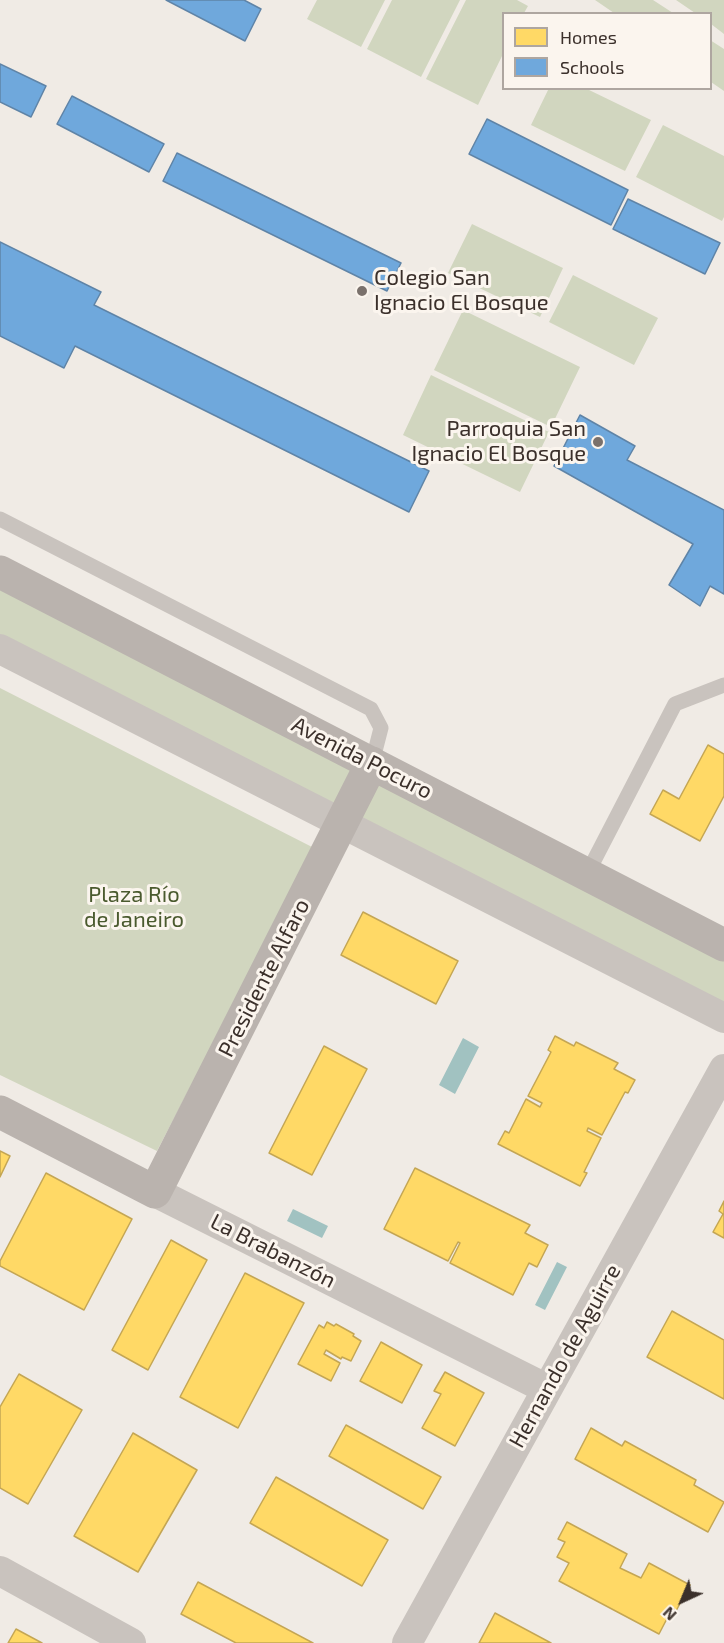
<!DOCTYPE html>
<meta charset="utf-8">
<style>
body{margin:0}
#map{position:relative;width:724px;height:1643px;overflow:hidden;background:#f0ebe5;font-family:"Exo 2",sans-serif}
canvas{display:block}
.legend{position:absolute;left:502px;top:12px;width:210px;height:78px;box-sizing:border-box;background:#fbf5ee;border:2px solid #aea6a0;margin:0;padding:8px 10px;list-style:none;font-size:18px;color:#3b302b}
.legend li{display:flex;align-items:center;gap:12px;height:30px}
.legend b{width:30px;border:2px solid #aea6a0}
.north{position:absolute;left:652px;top:1571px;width:60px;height:60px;-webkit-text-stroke:4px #fbf5ee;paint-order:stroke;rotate:224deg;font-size:16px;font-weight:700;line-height:24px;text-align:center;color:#3b302b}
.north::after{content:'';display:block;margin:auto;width:21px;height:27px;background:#3b302b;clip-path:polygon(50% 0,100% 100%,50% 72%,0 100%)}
</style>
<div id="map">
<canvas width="724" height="1643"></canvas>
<ul class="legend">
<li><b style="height:16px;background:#ffd966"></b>Homes</li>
<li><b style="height:16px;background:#6fa8dc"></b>Schools</li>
</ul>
<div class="north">N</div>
</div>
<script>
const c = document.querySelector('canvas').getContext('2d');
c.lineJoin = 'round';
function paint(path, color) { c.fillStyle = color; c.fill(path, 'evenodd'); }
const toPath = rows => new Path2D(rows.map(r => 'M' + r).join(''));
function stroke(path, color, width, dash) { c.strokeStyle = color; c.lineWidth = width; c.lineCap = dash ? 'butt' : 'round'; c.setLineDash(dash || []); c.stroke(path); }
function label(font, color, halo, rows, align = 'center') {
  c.font = font + ' "Exo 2",sans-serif'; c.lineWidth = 6; c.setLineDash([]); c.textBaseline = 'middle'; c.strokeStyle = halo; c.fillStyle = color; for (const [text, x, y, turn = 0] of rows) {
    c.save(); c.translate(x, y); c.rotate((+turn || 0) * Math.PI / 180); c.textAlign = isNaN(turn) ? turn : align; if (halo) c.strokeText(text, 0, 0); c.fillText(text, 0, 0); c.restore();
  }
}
paint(toPath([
 [317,0,385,0,361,47,307,19],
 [392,0,460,0,421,77,367,49],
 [466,0,517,0,528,6,524,13,504,14,503,54,478,105,426,79],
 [595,0,653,0,673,13,614,13],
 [676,0,724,0,724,34,711,24,710,14,695,13],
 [710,40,724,49,724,91,711,82],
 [549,88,587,89,651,120,625,171,531,125],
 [663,125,724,156,724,217,722,221,636,177],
 [472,224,563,268,540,317,448,273],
 [573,275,658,318,634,365,549,322],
 [463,310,580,367,551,427,434,370],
 [431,375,549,432,520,492,403,435],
 [0,584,724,950,724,1013,0,640],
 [0,688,314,848,157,1151,0,1075]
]), '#d1d6bf');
paint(toPath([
 [463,1038,479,1047,455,1094,439,1085],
 [293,1209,328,1226,322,1238,287,1221],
 [557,1262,567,1267,545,1310,535,1305]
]), '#a1c2c1');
const homes = toPath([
 [708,745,724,754,724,796,700,841,650,814,663,790,679,799,708,745],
 [363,912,458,961,436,1004,341,955,363,912],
 [555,1036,574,1046,576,1042,618,1063,614,1069,635,1080,628,1093,625,1092,602,1135,588,1128,587,1131,601,1138,584,1172,587,1173,580,1186,498,1144,505,1131,509,1133,526,1099,540,1107,542,1103,528,1096,551,1052,548,1050,555,1036],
 [324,1046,367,1069,312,1175,269,1153,324,1046],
 [0,1151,10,1156,0,1177,0,1151],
 [415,1168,530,1225,525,1233,548,1245,537,1267,529,1263,513,1295,450,1263,460,1243,458,1242,448,1261,384,1229,415,1168],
 [46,1173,132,1219,84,1310,0,1266,0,1261,46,1173],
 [724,1201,724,1238,713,1232,723,1214,719,1211,724,1201],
 [171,1240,207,1260,148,1370,112,1350,171,1240],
 [245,1273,304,1303,238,1428,180,1397,245,1273],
 [672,1311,724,1340,724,1399,647,1357,672,1311],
 [327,1322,334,1326,336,1324,354,1334,353,1336,361,1341,351,1361,342,1357,341,1359,326,1350,324,1354,340,1363,331,1381,298,1364,319,1325,324,1328,327,1322],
 [381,1342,422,1365,402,1403,360,1381,381,1342],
 [445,1372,484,1393,455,1446,422,1428,441,1394,434,1391,445,1372],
 [19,1374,82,1410,28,1504,0,1488,0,1407,19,1374],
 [346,1425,441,1477,423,1509,329,1456,346,1425],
 [591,1428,622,1446,625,1441,696,1480,694,1485,724,1502,708,1532,575,1459,591,1428],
 [133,1433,197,1470,138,1572,74,1536,133,1433],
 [276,1477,388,1540,362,1586,250,1523,276,1477],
 [567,1522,627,1554,620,1568,641,1578,649,1563,690,1585,676,1611,672,1609,659,1634,559,1581,569,1563,557,1557,565,1542,558,1539,567,1522],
 [198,1582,313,1643,236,1643,181,1614,198,1582],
 [495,1613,551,1643,479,1643,495,1613],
 [16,1629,42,1643,8,1643,16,1629]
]);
paint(homes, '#ffd966');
stroke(homes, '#c4a654', 1.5);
const schools = toPath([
 [166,0,244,0,261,9,245,41,166,0],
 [0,64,46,86,31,117,0,102,0,64],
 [72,96,164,144,149,172,57,124,72,96],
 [487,119,628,190,611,225,469,154,487,119],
 [177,153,401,263,387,291,163,181,177,153],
 [628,199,720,243,705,274,613,229,628,199],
 [0,242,101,292,94,305,429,471,409,512,75,346,64,368,0,336,0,242],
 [580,415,635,446,627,460,724,510,724,594,710,586,700,606,669,585,693,544,554,466,580,415]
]);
paint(schools, '#6fa8dc');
stroke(schools, '#5f84a7', 1.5);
stroke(toPath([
 [0,519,371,709,381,728,372,763],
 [587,874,675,704,724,685]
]), '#c9c3be', 15);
stroke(toPath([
 [0,649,724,1018],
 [155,1192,547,1389],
 [0,1571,131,1643],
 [407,1643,724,1069]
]), '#c9c3be', 30);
stroke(toPath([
 [0,572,724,945],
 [0,1112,155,1192,372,763]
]), '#bab3ae', 33);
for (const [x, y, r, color] of [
 [362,291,6,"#7a716c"],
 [598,442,6,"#7a716c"]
]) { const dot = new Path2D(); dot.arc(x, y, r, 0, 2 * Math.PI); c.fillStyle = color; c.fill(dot); stroke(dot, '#fbf5ee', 2); }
label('22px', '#3b302b', '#fbf5ee', [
 ["Colegio San",374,278],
 ["Ignacio El Bosque",374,303],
 ["Parroquia San",586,429,"right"],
 ["Ignacio El Bosque",586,454,"right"]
], 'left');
label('22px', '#3b302b', '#fbf5ee', [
 ["Avenida Pocuro",362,758,27],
 ["Presidente Alfaro",264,978,-63],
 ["La Brabanzón",273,1251,27],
 ["Hernando de Aguirre",565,1356,-61]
]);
label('22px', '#4a5a2e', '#fbf5ee', [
 ["Plaza Río",134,895],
 ["de Janeiro",134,920]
]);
</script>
